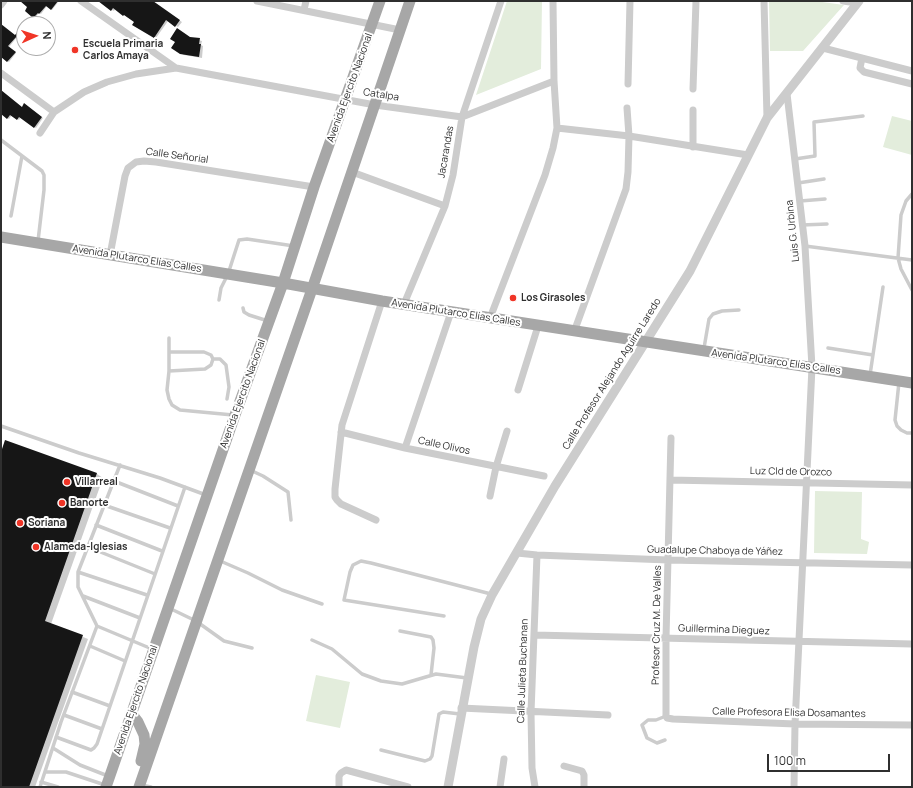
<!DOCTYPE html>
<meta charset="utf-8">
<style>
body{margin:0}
#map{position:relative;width:913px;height:788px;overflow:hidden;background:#fff;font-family:Manrope,sans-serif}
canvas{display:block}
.frame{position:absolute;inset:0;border:2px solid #2f2f2f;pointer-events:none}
.north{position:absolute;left:16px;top:16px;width:40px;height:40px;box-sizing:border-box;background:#fff;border:1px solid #acacac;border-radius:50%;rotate:87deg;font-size:11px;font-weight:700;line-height:16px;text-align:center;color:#2f2f2f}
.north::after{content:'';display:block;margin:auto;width:14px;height:18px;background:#f03527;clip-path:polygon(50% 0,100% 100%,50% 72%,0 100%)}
.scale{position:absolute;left:767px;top:754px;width:123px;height:18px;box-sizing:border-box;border:2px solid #2f2f2f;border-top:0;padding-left:5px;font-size:12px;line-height:14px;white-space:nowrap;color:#2f2f2f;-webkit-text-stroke:3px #fff;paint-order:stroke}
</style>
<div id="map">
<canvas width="913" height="788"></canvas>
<div class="frame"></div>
<div class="north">N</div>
<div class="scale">100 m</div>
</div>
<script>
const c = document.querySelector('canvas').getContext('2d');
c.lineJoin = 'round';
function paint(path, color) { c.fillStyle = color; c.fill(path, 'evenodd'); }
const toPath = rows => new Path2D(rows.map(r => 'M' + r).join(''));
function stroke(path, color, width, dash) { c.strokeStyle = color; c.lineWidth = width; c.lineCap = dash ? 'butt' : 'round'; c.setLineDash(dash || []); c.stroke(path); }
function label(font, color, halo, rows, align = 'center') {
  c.font = font + ' Manrope,sans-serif'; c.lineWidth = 4; c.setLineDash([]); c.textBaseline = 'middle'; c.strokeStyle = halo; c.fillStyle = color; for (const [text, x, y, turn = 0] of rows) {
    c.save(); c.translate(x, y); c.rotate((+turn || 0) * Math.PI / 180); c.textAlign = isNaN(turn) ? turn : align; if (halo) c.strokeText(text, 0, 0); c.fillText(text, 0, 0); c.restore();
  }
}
paint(toPath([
 [507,1,542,1,541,69,476,95],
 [769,1,815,1,844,5,803,51,770,51],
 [892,116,912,121,912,155,883,147],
 [815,491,862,492,861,539,869,542,867,554,814,553],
 [316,675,350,682,340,728,306,721]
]), '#e3eddc');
paint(toPath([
 [25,1,59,1,52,10,47,6,41,14,39,13,35,18,26,10,29,7],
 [100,1,151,1,182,22,178,27,168,21,156,38,134,24,135,22,115,9,114,11,112,10],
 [1,25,16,36,23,27,24,41,18,36,9,47,16,53,9,62,1,57],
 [190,38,202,41,201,45,203,46,202,58,184,55,172,48],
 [1,91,22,108,24,104,43,118,36,128,21,117,19,120,12,115,9,119,1,114],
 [6,441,97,474,103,478,51,624,88,639,35,787,1,787,1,455]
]), '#0003');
paint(toPath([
 [20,1,58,1,51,10,46,6,39,14,38,13,33,18,25,11,27,7],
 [98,1,153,1,180,20,175,27,166,20,154,38,132,25,134,22,124,15,123,16,113,8,111,11],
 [1,24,15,35,24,24,24,42,17,36,8,46,16,52,7,62,1,57],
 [177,28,190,37,200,38,199,44,201,44,199,57,180,54,171,48,175,42,170,39],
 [1,90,22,107,24,103,42,117,34,128,19,117,17,120,10,115,7,119,1,114],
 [5,440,97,473,45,621,83,635,29,787,1,787,1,452]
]), '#161616');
stroke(toPath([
 [1,140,42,171,44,175,44,190,38,241],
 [795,159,815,156,814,122,863,116],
 [798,183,824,179],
 [912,194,906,201,901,215,898,258,901,269,912,290],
 [800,201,825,199],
 [11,216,22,156],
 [802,225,827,224],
 [805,246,912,260],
 [219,300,221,288,228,274,239,240,247,239,294,246],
 [243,308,244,312,249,315,268,321],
 [169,338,169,371,167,390,169,399,172,405,180,410,233,415],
 [704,348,709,319,713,314,722,311,739,310],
 [828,348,873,355],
 [213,359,220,359,226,365,229,387,227,399],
 [169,371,205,369,211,365,213,359,211,355,204,352,169,352],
 [870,375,883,287],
 [899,382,895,420,897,426,901,430,907,433,912,433],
 [1,426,79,453,160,478,206,495],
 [250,470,263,476,288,492,291,520],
 [114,481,178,506],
 [104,505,170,528],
 [96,525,162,551],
 [88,547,155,574],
 [218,560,248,573,282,590,322,604],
 [78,572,147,595],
 [83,596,140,618],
 [169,608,196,621,224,641,252,648],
 [444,616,344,600,350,572,353,565,361,561,371,563,491,594],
 [97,626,152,649],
 [400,631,431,637,433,640,434,648,431,675],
 [312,640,332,649,362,674,381,681,402,684,436,674,467,678],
 [90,646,125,661],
 [72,692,110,706],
 [64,715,102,729],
 [56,737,91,750,94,748,97,744,185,487],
 [665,740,657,743,647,738,642,725,648,720,656,720,666,716],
 [53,748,80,765,108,776],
 [381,750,425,761,430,759,432,756,439,714,443,712,460,714],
 [45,772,66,772,105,785],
 [41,782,58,787],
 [141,785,151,787],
 [40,787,61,722,97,626,78,587,78,572,120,465]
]), '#ccc', 3.5);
stroke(toPath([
 [81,1,176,68],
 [257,1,400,30],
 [764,1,767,118],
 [843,1,857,3],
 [1,5,4,1],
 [304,10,306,1],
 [823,48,912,71],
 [862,58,860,68,864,72,912,84],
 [1,73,54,112],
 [628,84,630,1],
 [693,89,696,1],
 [787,94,805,246,812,367,795,724,794,787],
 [557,128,629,136,748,155],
 [40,133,54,112,84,92,107,82,136,74,176,68,375,105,462,117,554,81],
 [693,147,693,110],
 [352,172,445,206],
 [110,255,125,176,128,168,136,162,144,161,156,162,314,187],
 [404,304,445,206,453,175,462,117,501,1],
 [490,318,545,175,553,148,557,128,554,81,553,1],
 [574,332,626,189,628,172,629,136,627,108],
 [518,390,538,326],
 [341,432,405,448,544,476],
 [671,438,666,638,666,716,667,718,673,719,795,724,912,725],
 [405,448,451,312],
 [670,480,912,485],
 [490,496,496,467,507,431],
 [376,520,341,504,337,500,335,497,335,489,342,425,382,301],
 [517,553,537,555,668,560,912,565],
 [534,635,912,644],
 [461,708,608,715],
 [564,766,582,771,584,775,584,787],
 [339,787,339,776,341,773,346,770,408,787],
 [500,787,504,759],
 [535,787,532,768,531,712,537,555]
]), '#ccc', 7);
stroke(toPath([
 [448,787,474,647,481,619,492,595,555,486,690,271,767,118,859,1]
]), '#ccc', 9);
stroke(toPath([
 [1,237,283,283,382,301,912,383],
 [131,713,138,722,144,735,145,744,141,761],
 [106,787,235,415,283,283,314,187,380,1],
 [139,787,312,289,410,1]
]), '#a7a7a7', 11);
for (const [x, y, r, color] of [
 [75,50,4,"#f03527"],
 [513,298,4,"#f03527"],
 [67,482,4,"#f03527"],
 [62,503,4,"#f03527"],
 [20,523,4,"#f03527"],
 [36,547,4,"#f03527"]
]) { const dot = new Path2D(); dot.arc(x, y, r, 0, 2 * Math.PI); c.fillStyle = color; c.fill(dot); stroke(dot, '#fff', 1.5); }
label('bold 10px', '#2f2f2f', '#fff', [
 ["Escuela Primaria",83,44],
 ["Carlos Amaya",83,56],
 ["Los Girasoles",521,298],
 ["Villarreal",75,482],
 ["Banorte",70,503],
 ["Soriana",28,523],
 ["Alameda-Iglesias",44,547]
], 'left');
label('10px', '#2f2f2f', '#fff', [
 ["Avenida Ejercito Nacional",350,88,-70],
 ["Catalpa",381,95,9],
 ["Jacarandas",446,152,-80],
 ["Calle Señorial",177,156,8],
 ["Luis G. Urbina",793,231,-96],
 ["Avenida Plutarco Elías Calles",137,259,9],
 ["Avenida Plutarco Elías Calles",456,313,9],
 ["Avenida Plutarco Elías Calles",776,362,8],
 ["Calle Profesor Alejando Aguirre Laredo",612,374,-58],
 ["Avenida Ejercito Nacional",243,394,-70],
 ["Calle Olivos",444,446,12],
 ["Luz CId de Orozco",791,472,1],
 ["Guadalupe Chaboya de Yáñez",715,551,1],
 ["Profesor Cruz M. De Valles",657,625,-89],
 ["Guillermina Dieguez",724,630,2],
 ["Calle Julieta Buchanan",523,671,-88],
 ["Avenida Ejercito Nacional",136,700,-71],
 ["Calle Profesora Elisa Dosamantes",789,713,1]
]);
</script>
